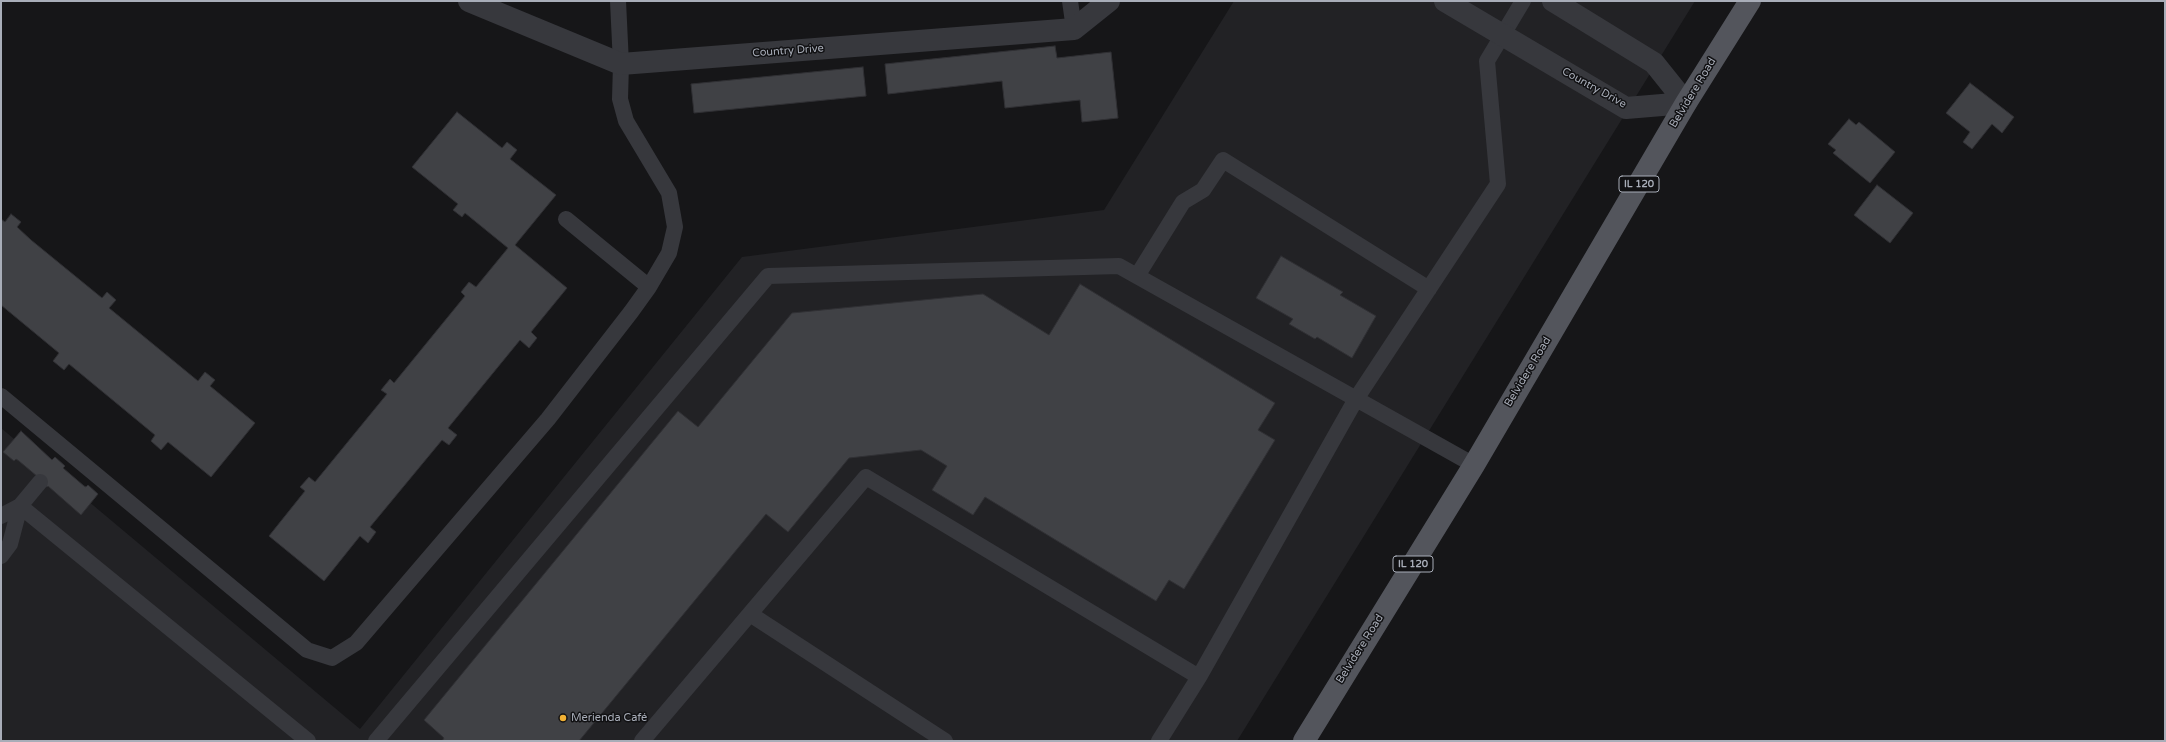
<!DOCTYPE html>
<meta charset="utf-8">
<style>
body{margin:0}
#map{position:relative;width:2166px;height:742px;overflow:hidden;background:#161618;font-family:"Varela Round",sans-serif}
canvas{display:block}
.frame{position:absolute;inset:0;border:2px solid #a8adb8;pointer-events:none}
</style>
<div id="map">
<canvas width="2166" height="742"></canvas>
<div class="frame"></div>
</div>
<script>
const c = document.querySelector('canvas').getContext('2d');
c.lineJoin = 'round';
function paint(path, color) { c.fillStyle = color; c.fill(path, 'evenodd'); }
const toPath = rows => new Path2D(rows.map(r => 'M' + r).join(''));
function stroke(path, color, width, dash) { c.strokeStyle = color; c.lineWidth = width; c.lineCap = dash ? 'butt' : 'round'; c.setLineDash(dash || []); c.stroke(path); }
function label(font, color, halo, rows, align = 'center') {
  c.font = font + ' "Varela Round",sans-serif'; c.lineWidth = 3; c.setLineDash([]); c.textBaseline = 'middle'; c.strokeStyle = halo; c.fillStyle = color; for (const [text, x, y, turn = 0] of rows) {
    c.save(); c.translate(x, y); c.rotate((+turn || 0) * Math.PI / 180); c.textAlign = isNaN(turn) ? turn : align; if (halo) c.strokeText(text, 0, 0); c.fillText(text, 0, 0); c.restore();
  }
}
paint(toPath([
 [1234,1,1695,1,1237,741,1,741,1,428,360,729,742,257,1104,210]
]), '#222225');
const building = toPath([
 [1055,46,1057,58,1111,52,1118,118,1082,122,1080,100,1005,108,1002,81,888,94,885,64,1055,46],
 [863,67,866,96,694,113,691,84,863,67],
 [1970,83,2014,117,2002,133,1992,124,1972,149,1963,142,1970,132,1946,113,1970,83],
 [457,112,502,148,507,142,517,150,510,159,556,195,515,245,567,288,531,332,537,338,529,348,520,340,448,428,457,435,449,445,442,440,370,527,376,532,368,543,360,536,324,581,269,536,305,491,300,487,309,477,315,482,387,394,381,390,390,379,394,383,465,296,461,292,469,282,476,287,508,248,465,213,462,217,453,210,458,204,412,167,457,112],
 [1849,119,1856,125,1859,122,1895,152,1870,183,1833,153,1836,150,1828,144,1849,119],
 [1877,185,1913,213,1890,243,1854,215,1877,185],
 [11,214,21,222,17,227,31,240,102,298,107,292,116,300,109,308,198,381,205,372,215,380,210,386,255,423,211,477,168,442,161,450,151,441,155,435,69,364,64,370,53,361,59,353,1,305,1,219,5,222,11,214],
 [1281,256,1343,292,1340,295,1376,316,1352,358,1317,337,1315,339,1289,324,1293,319,1256,298,1281,256],
 [1080,284,1275,403,1258,430,1275,440,1184,589,1169,580,1156,601,985,497,973,515,932,490,947,466,921,450,849,458,788,532,766,514,579,741,442,741,444,738,424,720,678,411,698,427,792,313,983,294,1049,335,1080,284],
 [21,431,52,460,55,457,65,466,63,468,84,486,86,487,88,485,98,494,81,515,48,486,47,487,40,482,38,477,19,461,16,459,14,461,3,452,21,431]
]);
paint(building, '#404145');
stroke(building, '#303034', 1);
stroke(toPath([
 [1070,1,1074,29],
 [566,219,649,287],
 [1137,276,1183,202,1203,190,1223,160,1429,289],
 [1,396,307,650,332,658,356,643,548,419,631,312,649,287,669,253,675,227,669,193,626,121,620,99,621,64,618,1],
 [20,506,308,741],
 [1,516,20,506,40,482],
 [1,556,10,544,20,506],
 [750,614,945,741],
 [1199,677,1356,399,1498,184,1487,61,1523,1],
 [376,741,768,276,1119,266,1474,465],
 [642,741,866,477,1199,677,1159,741]
]), '#37383d', 16);
stroke(toPath([
 [469,1,621,64,1074,29,1109,1],
 [1445,1,1626,108,1686,103],
 [1553,1,1654,63,1686,103]
]), '#37383d', 22);
stroke(toPath([
 [1304,741,1474,465,1686,103,1750,1]
]), '#53555c', 22);
for (const [x, y, r, color] of [
 [563,718,4,"#f2b134"]
]) { const dot = new Path2D(); dot.arc(x, y, r, 0, 2 * Math.PI); c.fillStyle = color; c.fill(dot); stroke(dot, '#111113', 1.5); }
for (const [x, y, w] of [
 [1639,184,40],
 [1413,564,40]
]) { const box = new Path2D(); box.roundRect(x - w / 2, y - 8, w, 16, 3); c.fillStyle = '#111113'; c.fill(box); stroke(box, '#a8adb8', 1); }
label('bold 10px', '#a8adb8', null, [
 ["IL 120",1639,184],
 ["IL 120",1413,564]
]);
label('11px', '#a8adb8', '#111113', [
 ["Country Drive",788,51,-4],
 ["Country Drive",1594,88,29],
 ["Belvidere Road",1693,93,-59],
 ["Belvidere Road",1528,372,-59],
 ["Belvidere Road",1360,649,-58]
]);
label('11px', '#a8adb8', '#111113', [
 ["Merienda Café",571,718]
], 'left');
</script>
